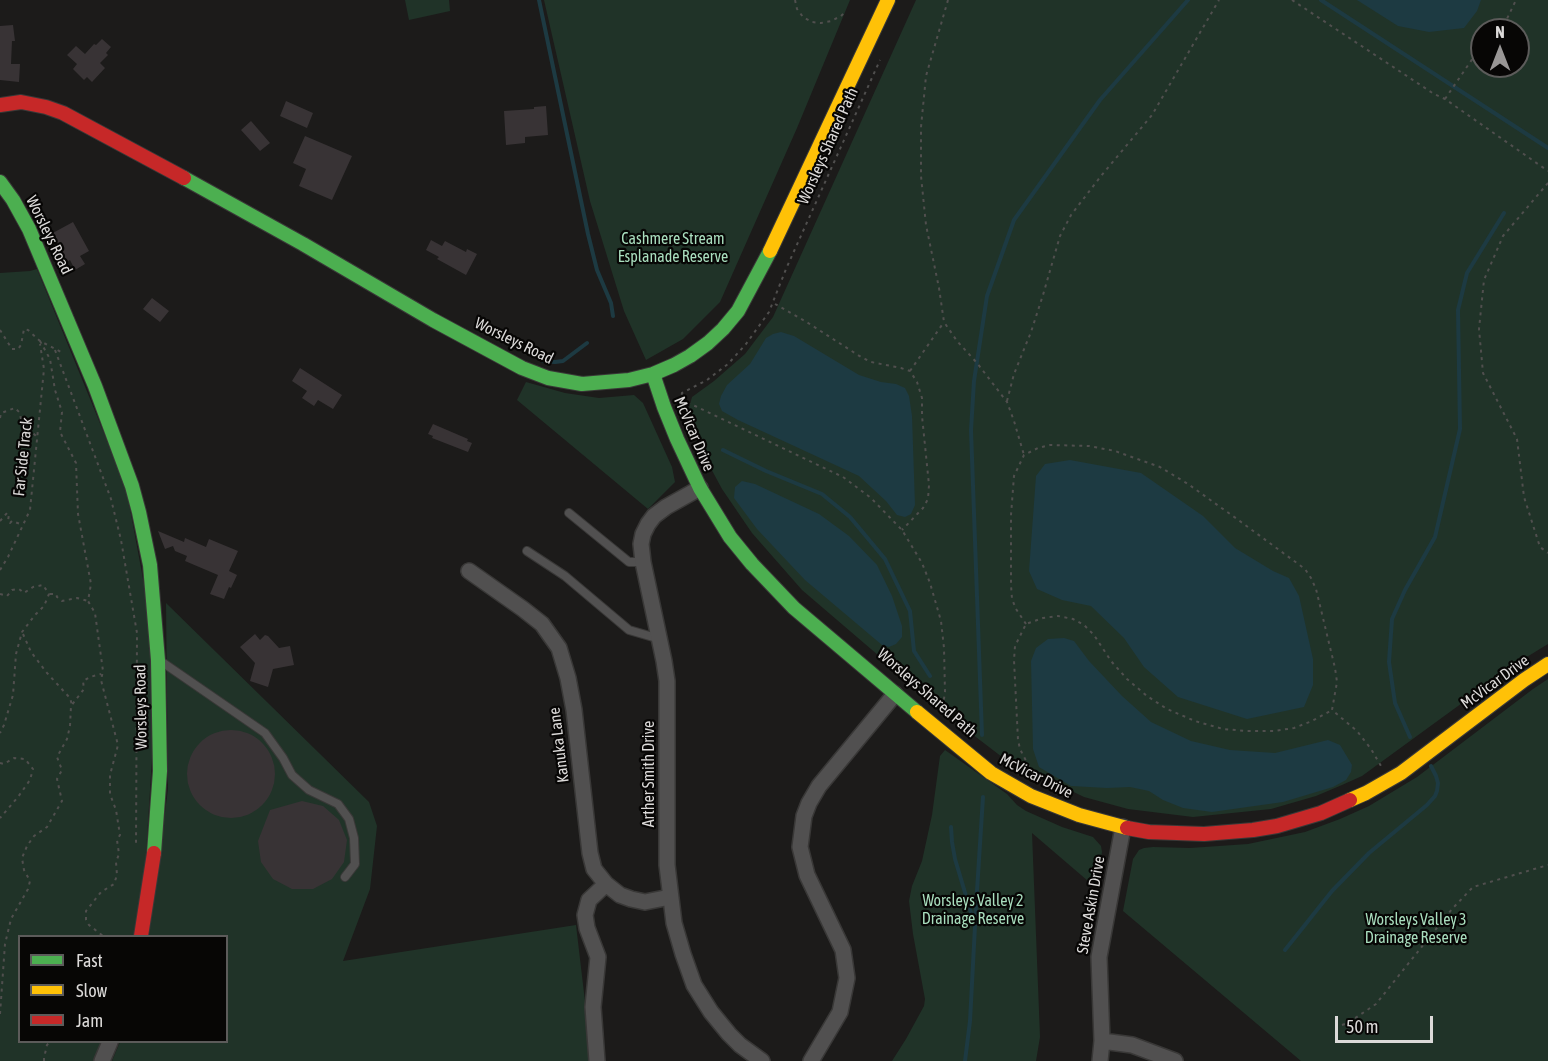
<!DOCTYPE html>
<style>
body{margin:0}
#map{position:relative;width:1548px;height:1061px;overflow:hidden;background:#1c1b1a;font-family:"Asap Condensed",sans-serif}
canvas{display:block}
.legend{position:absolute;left:18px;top:935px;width:210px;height:108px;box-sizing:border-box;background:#070605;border:2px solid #5c5b5a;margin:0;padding:8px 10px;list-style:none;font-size:18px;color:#dcdad9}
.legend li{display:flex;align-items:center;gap:12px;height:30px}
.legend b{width:30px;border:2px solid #5c5b5a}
.north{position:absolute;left:1470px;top:18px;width:60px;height:60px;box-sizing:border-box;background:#070605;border:2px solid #5c5b5a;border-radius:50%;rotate:0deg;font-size:16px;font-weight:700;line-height:24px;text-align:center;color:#dcdad9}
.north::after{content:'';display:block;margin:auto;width:21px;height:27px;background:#999796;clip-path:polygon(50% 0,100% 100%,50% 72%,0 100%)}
.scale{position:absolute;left:1335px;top:1016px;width:98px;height:27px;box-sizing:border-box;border:3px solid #dcdad9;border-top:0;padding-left:8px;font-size:18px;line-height:21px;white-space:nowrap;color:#dcdad9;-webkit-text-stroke:4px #070605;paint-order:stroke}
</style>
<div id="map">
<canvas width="1548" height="1061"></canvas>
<ul class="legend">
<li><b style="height:8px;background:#4caf50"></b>Fast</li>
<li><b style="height:8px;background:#ffc107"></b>Slow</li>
<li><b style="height:8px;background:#c62828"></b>Jam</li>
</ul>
<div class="north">N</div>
<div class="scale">50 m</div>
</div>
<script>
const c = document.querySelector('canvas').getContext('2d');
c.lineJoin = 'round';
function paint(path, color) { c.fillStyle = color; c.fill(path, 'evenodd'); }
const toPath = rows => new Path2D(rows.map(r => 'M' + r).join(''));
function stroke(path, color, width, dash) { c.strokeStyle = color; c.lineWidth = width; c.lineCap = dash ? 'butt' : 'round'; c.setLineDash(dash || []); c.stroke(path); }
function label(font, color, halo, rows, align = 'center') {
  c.font = font + ' "Asap Condensed",sans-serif'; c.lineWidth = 4.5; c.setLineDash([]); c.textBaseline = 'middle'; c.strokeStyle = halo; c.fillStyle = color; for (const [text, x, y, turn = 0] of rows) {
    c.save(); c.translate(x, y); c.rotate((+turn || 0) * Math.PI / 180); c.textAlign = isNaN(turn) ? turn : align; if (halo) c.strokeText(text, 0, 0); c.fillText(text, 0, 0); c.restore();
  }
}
paint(toPath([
 [405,0,449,0,450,11,409,20],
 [544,0,850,0,797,128,720,302,683,339,646,360,624,311,590,201],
 [916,0,1548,0,1548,644,1517,663,1362,776,1342,785,1316,796,1271,809,1193,817,1128,809,1084,797,1002,757,955,721,802,590,752,533,722,489,701,450,688,419,688,412,692,397,714,381,745,354,773,317],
 [1482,30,1518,30,1518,66,1482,66],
 [37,269,126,487,158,660,141,936,20,936,20,1042,110,1042,102,1061,0,1061,0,273,30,271],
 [526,382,565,393,599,398,634,395,643,403,672,467,675,482,648,509,517,400],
 [166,603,369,802,377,826,370,889,343,961,576,925,592,1061,112,1061,120,1042,226,1042,226,936,149,936,168,789],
 [1548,679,1548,1061,1301,1061,1123,911,1133,859,1139,850,1144,848,1153,847,1190,848,1248,844,1305,832,1340,819,1369,806,1417,777,1533,689],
 [945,750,1007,794,1017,805,1026,811,1062,827,1093,837,1101,846,1102,852,1095,887,1032,833,1040,1037,1036,1061,892,1061,906,1039,924,1006,925,999,913,934,909,901,912,886,922,861,932,815,940,756]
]), '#203328');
paint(toPath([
 [1357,0,1481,0,1477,11,1464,28,1429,32,1398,26],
 [781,332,794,336,859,375,881,382,896,384,905,388,909,396,912,416,915,505,911,514,905,517,897,515,886,501,859,476,738,420,722,411,719,404,721,396,727,385,750,364,766,338,773,334],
 [1070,460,1141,473,1203,516,1235,548,1273,571,1289,578,1299,596,1313,659,1313,685,1304,707,1247,719,1178,697,1144,667,1124,638,1091,606,1062,600,1037,589,1029,571,1036,476,1045,464],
 [742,481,755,484,819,514,849,536,877,565,892,596,902,626,902,637,896,644,889,647,882,645,805,580,757,529,734,498,735,487],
 [1064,638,1074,641,1089,661,1122,696,1151,722,1191,741,1230,750,1275,753,1328,740,1340,745,1352,765,1351,772,1346,780,1333,787,1283,802,1212,812,1183,808,1163,800,1149,791,1130,787,1107,788,1071,786,1039,767,1033,749,1031,661,1036,648,1048,639]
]), '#1d3a42');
stroke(toPath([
 [539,0,588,234,597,270,611,303,613,316],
 [1321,0,1548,148],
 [543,361,555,362,563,361,587,343],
 [723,450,766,471,822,494,850,517,885,559,910,611,914,651,930,676],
 [982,735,971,430,974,381,987,296,1014,220,1100,100,1188,0],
 [1410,737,1395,703,1389,662,1392,619,1405,590,1435,537,1460,429,1458,310,1467,273,1504,213],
 [951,827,952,842,955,859,975,926,970,1021,965,1061],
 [975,922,983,797],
 [1285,950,1332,891,1369,853,1427,805,1435,796,1437,791,1438,783,1436,776,1431,766]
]), '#1d3a42', 4);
paint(toPath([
 [13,25,15,41,12,41,11,64,20,64,19,82,0,80,0,26],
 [102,39,111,47,106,53,108,55,100,63,105,68,92,82,87,77,84,80,73,69,77,64,67,55,76,46,85,54,94,44,96,45],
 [286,101,313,113,307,128,280,116],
 [546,106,548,135,525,137,525,143,506,145,504,111,534,109,534,107],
 [251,121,270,143,260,151,241,130],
 [305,136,352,156,332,200,299,186,306,169,293,163],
 [73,222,89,251,80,256,85,264,75,270,70,260,67,262,51,234],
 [431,240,442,246,445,241,466,252,467,249,477,254,466,275,437,259,439,257,426,250],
 [152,298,169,311,160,322,143,309],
 [300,368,342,395,333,409,318,400,314,406,302,398,307,391,292,381],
 [433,424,468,439,467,441,472,443,468,452,432,438,433,436,428,434],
 [158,531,184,542,185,538,206,547,209,539,238,551,229,571,237,575,231,588,229,587,224,599,210,594,218,575,185,561,187,556,175,551,173,546,165,549],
 [255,634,260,640,265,635,268,636,279,648,290,646,294,665,273,669,268,687,250,681,255,663,240,647],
 '187 774a44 44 0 1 1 88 0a44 44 0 1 1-88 0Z',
 [302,801,323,806,339,820,347,840,344,862,332,879,313,889,292,889,273,879,261,862,258,841,270,810]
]), '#383335');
const lane = toPath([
 [569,513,629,562,643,562],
 [527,551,565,576,629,630,653,637,659,636],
 [162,662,265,733,283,758,292,775,309,790,338,804,349,819,354,838,355,864,345,877]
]);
const street = toPath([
 [700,488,666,507,654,516,648,524,643,534,641,544,643,562,664,661,667,681,667,865,674,923,683,954,694,985,711,1012,729,1034,740,1045,762,1061],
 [469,571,523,609,542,624,559,648,568,678,574,710,590,853,594,869,606,884,620,895,631,899,645,902,670,897],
 [1102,1041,1132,1045,1175,1061],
 [102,1061,110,1042],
 [597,1061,593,1007,598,957,587,928,585,915,589,900,606,884],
 [811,1061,840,1012,847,978,843,950,807,875,800,847,804,816,809,803,819,786,895,694],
 [1100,1061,1102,1041,1099,957,1123,827]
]);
const fast = toPath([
 [184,178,303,244,433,320,522,368,548,378,582,384,629,380,653,374,674,365,690,356,708,343,723,329,738,311,770,251],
 [0,182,13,200,29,229,95,386,132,486,139,512,150,565,158,660,160,771,154,853],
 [653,374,664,407,677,439,700,488,730,537,752,564,794,608,917,712]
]);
const slow = toPath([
 [770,251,888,0],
 [917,712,991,773,1031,796,1079,815,1127,828],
 [1350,800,1366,793,1401,773,1524,680,1548,664]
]);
const jam = toPath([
 [0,105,21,102,46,107,63,113,184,178],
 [1127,828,1149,832,1204,834,1253,830,1277,826,1321,813,1350,800],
 [141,936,154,853]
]);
stroke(lane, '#393837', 10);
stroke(street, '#393837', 18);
stroke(fast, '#393837', 16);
stroke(slow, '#393837', 16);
stroke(jam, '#393837', 16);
stroke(toPath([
 [795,0,797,9,803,17,812,22,821,23,831,21,841,16,846,11],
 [948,0,926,76,921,127,921,176,926,225,939,288,944,322,957,341,977,363,1007,402,1014,421,1024,455],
 [1292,0,1434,94,1445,99,1548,171],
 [1498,30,1505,23,1516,0],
 [1445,99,1473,58,1482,48],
 [1548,183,1503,236,1484,280,1479,329,1483,373,1517,439,1524,497,1540,547,1548,553],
 [775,304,805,321,861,357,871,362,901,368,910,371,917,382,922,398,922,416,929,485,928,499,923,508,902,530],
 [0,330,12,349,18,349,21,345,24,329,28,330,40,341,63,353],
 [40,341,50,359,55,390,62,412,60,432,76,463,78,514,91,584,88,601,95,613,103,671,101,680,118,745,110,775,110,794,116,810,120,835,117,840,119,854,116,862,117,875,114,884,101,892,86,911,86,920,89,925,103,936],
 [55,350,111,499,121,540,137,633,136,847],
 [910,371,944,322],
 [680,401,695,406,843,477,871,498,902,530,922,563,930,583,941,621,944,648,945,692,942,712],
 [1007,401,1014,374,1031,332,1043,295,1060,236,1071,215,1101,176,1152,115,1219,0],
 [680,402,682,393,707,380,728,364,746,344,769,312,786,269,880,60],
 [0,418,1,413,15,408,19,412,22,422,38,438],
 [0,521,7,513,9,514,8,521,10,523,12,521,23,525],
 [0,570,8,557,30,510,44,369,40,344],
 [0,594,7,596,12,590,19,589,24,593,33,587,43,585,49,594,44,606,35,615,22,632,16,654,13,695,4,725,0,733],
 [50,594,56,594,57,597,62,601,77,598,88,601],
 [1026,624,1016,609,1012,599,1011,585,1011,515,1014,476,1024,455,1038,448,1050,445,1089,446,1115,451,1160,467,1188,484,1237,519,1305,569,1311,578,1316,589,1335,668,1337,682,1332,710,1357,731,1371,749,1381,766],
 [23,634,31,652,47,673,70,698,72,705],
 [0,763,4,764,14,758,25,759,33,769,30,780,18,797,0,818],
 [1036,780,1020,749,1018,740,1014,660,1015,646,1026,624,1043,618,1058,616,1073,619,1084,625,1094,635,1111,661,1127,679,1147,696,1167,709,1195,721,1223,729,1246,731,1274,731,1294,728,1312,721,1332,710],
 [0,1014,5,944,11,919,28,889,30,881,24,870,22,858,27,846,34,836,47,827,62,801,57,779,62,770,57,757,67,739,70,726,71,706,84,689,83,681,90,677,101,674],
 [1342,1025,1348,1023,1376,1004,1452,909,1473,887,1548,865],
 [44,1061,44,1058,47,1045,50,1042]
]), '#504f4e', 2, [3, 4.5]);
stroke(lane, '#515050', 8);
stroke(street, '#515050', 15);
stroke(fast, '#4caf50', 14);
stroke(slow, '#ffc107', 14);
stroke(jam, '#c62828', 14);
label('16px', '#dcdad9', '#070605', [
 ["Worsleys Shared Path",828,146,-66],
 ["Worsleys Road",49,235,64],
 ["Worsleys Road",514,341,26],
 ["McVicar Drive",694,434,67],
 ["Far Side Track",23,457,-84],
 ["McVicar Drive",1495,682,-36],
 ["Worsleys Shared Path",927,693,41],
 ["Worsleys Road",141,707,-91],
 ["Kanuka Lane",559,745,-97],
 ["Arther Smith Drive",649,774,-90],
 ["McVicar Drive",1036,776,27],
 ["Steve Askin Drive",1091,905,-80]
]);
label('16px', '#a9debe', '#070605', [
 ["Cashmere Stream",673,239],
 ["Esplanade Reserve",673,257],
 ["Worsleys Valley 2",973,901],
 ["Drainage Reserve",973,919],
 ["Worsleys Valley 3",1416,920],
 ["Drainage Reserve",1416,938]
]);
</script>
